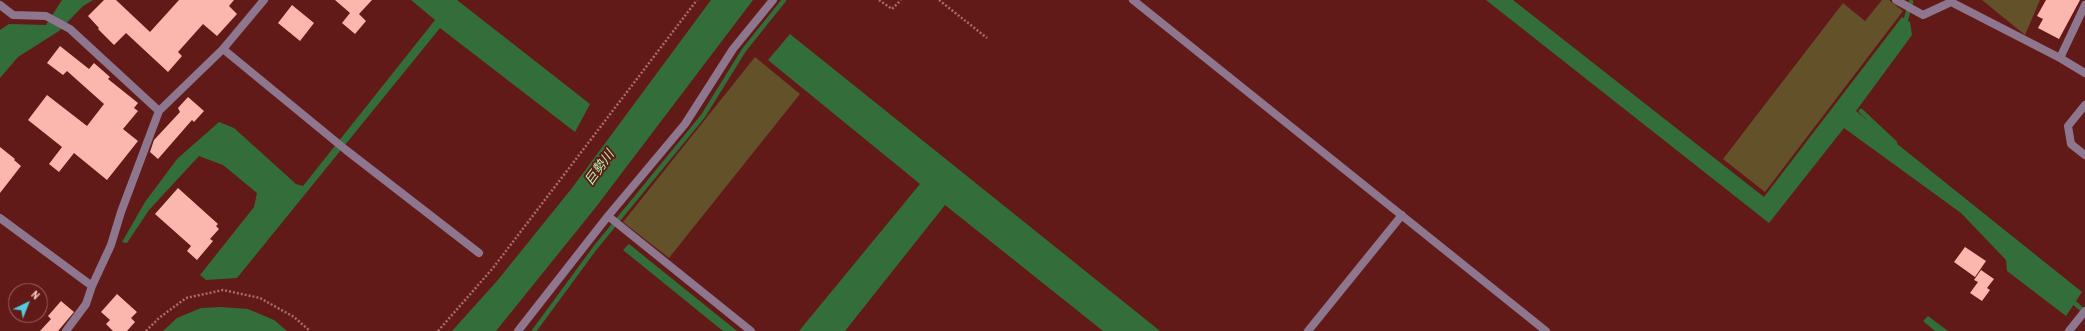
<!DOCTYPE html>
<meta charset="utf-8">
<style>
body{margin:0}
#map{position:relative;width:2085px;height:331px;overflow:hidden;background:#611a18;font-family:"Archivo Narrow",sans-serif}
canvas{display:block}
.north{position:absolute;left:8px;top:283px;width:40px;height:40px;box-sizing:border-box;background:#611a18;border:1px solid #9f625f;border-radius:50%;rotate:43deg;font-size:11px;font-weight:700;line-height:16px;text-align:center;color:#fccfc9}
.north::after{content:'';display:block;margin:auto;width:14px;height:18px;background:#52cbda;clip-path:polygon(50% 0,100% 100%,50% 72%,0 100%)}
</style>
<div id="map">
<canvas width="2085" height="331"></canvas>
<div class="north">N</div>
</div>
<script>
const c = document.querySelector('canvas').getContext('2d');
c.lineJoin = 'round';
function paint(path, color) { c.fillStyle = color; c.fill(path, 'evenodd'); }
const toPath = rows => new Path2D(rows.map(r => 'M' + r).join(''));
function stroke(path, color, width, dash) { c.strokeStyle = color; c.lineWidth = width; c.lineCap = dash ? 'butt' : 'round'; c.setLineDash(dash || []); c.stroke(path); }
function label(font, color, halo, rows, align = 'center') {
  c.font = font + ' "Archivo Narrow","Noto Sans JP",sans-serif'; c.lineWidth = 4; c.setLineDash([]); c.textBaseline = 'middle'; c.strokeStyle = halo; c.fillStyle = color; for (const [text, x, y, turn = 0] of rows) {
    c.save(); c.translate(x, y); c.rotate((+turn || 0) * Math.PI / 180); c.textAlign = isNaN(turn) ? turn : align; if (halo) c.strokeText(text, 0, 0); c.fillText(text, 0, 0); c.restore();
  }
}
paint(toPath([
 [1882,0,1889,0,1903,11,1765,192,1723,159,1843,3,1865,21],
 [1982,0,2040,0,2025,35],
 [755,57,800,94,669,258,623,222]
]), '#625129');
paint(toPath([
 [62,0,93,0,83,6,59,31,18,57,0,78,0,30,9,24,46,25],
 [411,0,457,0,590,104,575,132,440,28,237,278,206,280,200,275,254,207,257,193,223,165,199,156,149,210,127,243,122,242,145,202,177,159,219,122,234,128,296,184,303,186,435,20],
 [711,0,753,0,596,207,496,331,452,331,497,281,572,188],
 [1486,0,1513,0,1764,197,1902,17,1910,22,1912,35,1856,111,2082,292,2066,316,2007,271,2006,260,1961,213,1844,128,1769,223],
 [790,34,1160,331,1103,331,945,205,845,331,799,331,920,184,768,60],
 [629,244,737,331,723,331,623,250],
 [221,307,248,309,274,320,287,331,163,331,177,318,201,308],
 [1928,316,1948,331,1935,331,1923,321]
]), '#336e3a');
stroke(toPath([
 [1906,19,1911,2],
 [1861,111,1895,143],
 [2071,300,2085,312],
 [534,331,595,248,703,116,744,50,784,0]
]), '#336e3a', 4.5);
paint(toPath([
 [104,0,116,0,150,32,179,0,234,0,229,6,237,14,217,36,203,24,178,52,182,56,168,72,126,33,114,45,98,29,99,28,88,16],
 [335,0,372,0,359,14,366,21,355,34,342,23,350,13],
 [2046,0,2080,0,2059,39,2038,28,2043,19,2037,16],
 [292,5,314,23,300,41,278,23],
 [60,46,89,69,94,63,110,77,108,79,138,103,134,108,138,111,123,129,138,141,107,180,74,153,59,172,49,164,62,147,28,120,47,95,87,126,104,104,67,71,63,75,47,63],
 [188,97,204,111,194,122,192,120,158,159,150,152,154,140,180,112,178,108],
 [0,147,15,159,14,160,21,166,0,193],
 [178,188,218,224,216,226,219,229,210,239,213,241,197,260,187,251,191,246,155,214],
 [1965,247,1986,261,1975,277,1954,262],
 [1981,270,1994,279,1987,288,1990,290,1982,301,1970,293,1978,282,1974,280],
 [117,294,137,312,131,318,135,322,127,331,113,331,106,324,110,320,101,312],
 [61,301,74,312,58,331,40,331,51,319,48,316]
]), '#fbb6ae');
stroke(toPath([
 [879,0,892,9,901,0],
 [939,0,987,38],
 [146,331,159,318,186,298,223,290,260,298,294,317,310,331],
 [438,331,493,268,697,0]
]), '#a86d69', 2.5, [2, 2]);
stroke(toPath([
 [1133,0,1546,331],
 [1896,0,1923,15,1951,2,2060,58,2085,73],
 [0,5,13,15,46,16,70,29,159,111],
 [223,49,346,150,479,253],
 [2060,58,2085,5],
 [2085,105,2068,126,2071,144,2085,155],
 [608,216,685,124,733,49,773,0],
 [0,218,92,286],
 [66,331,86,304,92,286,111,245,121,212,159,111,223,49,264,0],
 [518,331,608,216,751,331],
 [1308,331,1402,215],
 [2069,331,2085,311]
]), '#8e768e', 8);
label('italic 13px', '#a9fcb0', '#611a18', [
 ["巨勢川",600,168,-54]
]);
</script>
